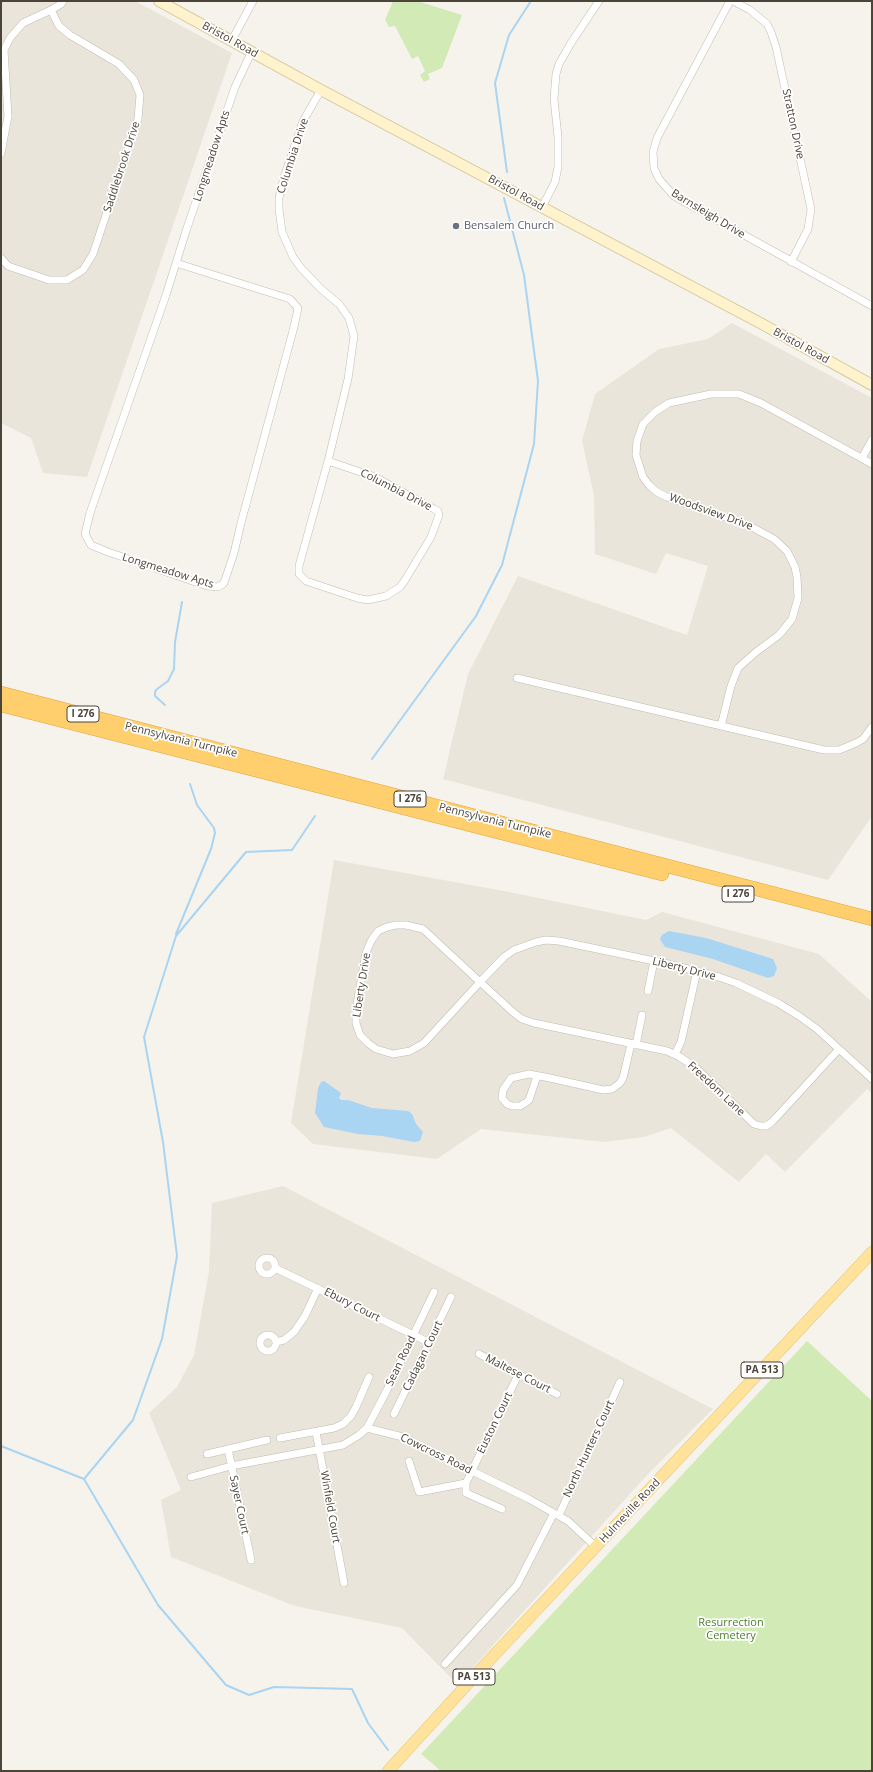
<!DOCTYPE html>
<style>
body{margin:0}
#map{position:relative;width:873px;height:1772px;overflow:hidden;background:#f6f3ec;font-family:"Open Sans",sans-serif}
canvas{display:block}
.frame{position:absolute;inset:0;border:2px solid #4b4439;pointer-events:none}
</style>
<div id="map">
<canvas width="873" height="1772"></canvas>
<div class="frame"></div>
</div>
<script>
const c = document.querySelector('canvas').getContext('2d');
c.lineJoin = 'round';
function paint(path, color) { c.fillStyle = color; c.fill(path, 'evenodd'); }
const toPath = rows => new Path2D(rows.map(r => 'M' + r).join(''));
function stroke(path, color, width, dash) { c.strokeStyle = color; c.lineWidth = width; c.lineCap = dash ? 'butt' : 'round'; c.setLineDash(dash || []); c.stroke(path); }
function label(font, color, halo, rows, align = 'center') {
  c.font = font + ' "Open Sans",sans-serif'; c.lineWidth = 3.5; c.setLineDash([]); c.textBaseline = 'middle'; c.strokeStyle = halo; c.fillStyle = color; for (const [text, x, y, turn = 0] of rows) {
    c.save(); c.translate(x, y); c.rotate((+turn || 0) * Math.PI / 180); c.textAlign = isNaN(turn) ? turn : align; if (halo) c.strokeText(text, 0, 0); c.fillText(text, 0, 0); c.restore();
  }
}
paint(toPath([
 [1,1,135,1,232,53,87,477,43,473,31,438,1,423],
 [732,323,872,398,872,816,828,880,443,779,468,674,518,576,687,635,708,566,666,553,656,574,595,554,594,496,582,441,595,394,659,349,708,339],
 [334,860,509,892,646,920,662,912,819,954,872,1002,872,1093,867,1089,785,1172,766,1154,739,1182,671,1128,644,1137,604,1142,481,1129,437,1159,313,1144,291,1123],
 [283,1186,713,1409,647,1475,458,1684,448,1675,402,1628,295,1606,171,1557,161,1500,181,1490,149,1413,177,1387,194,1355,209,1271,212,1203]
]), '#eae5da');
paint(toPath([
 [393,1,417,1,462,15,442,68,428,74,430,79,424,82,420,75,425,71,418,56,412,59,395,26,389,27,385,20],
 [807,1341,872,1401,872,1771,441,1771,421,1754]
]), '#d2eab5');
paint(toPath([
 [669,931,706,938,773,959,777,968,774,976,768,978,713,959,665,947,660,939,662,935],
 [324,1081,341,1093,339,1098,341,1100,348,1100,372,1108,408,1111,412,1114,416,1124,423,1132,420,1141,414,1142,382,1136,358,1134,324,1127,315,1113,318,1088,321,1082]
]), '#a9d4f2');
stroke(toPath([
 [507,172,495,83,509,35,531,1],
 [165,705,155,696,155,692,157,689,168,681,174,669,175,642,182,602],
 [372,759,476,616,502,565,534,444,538,381,524,275,504,198],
 [176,934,211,849,215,833,214,828,197,805,190,784],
 [1,1446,84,1479,158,1605,226,1685,249,1695,274,1687,352,1689,368,1723,388,1750],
 [84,1479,133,1420,162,1339,177,1256,163,1142,144,1037,176,936,246,852,292,850,315,816]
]), '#a9d4f2', 2);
const minor = toPath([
 [730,1,657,138,653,152,654,168,659,179,674,196,872,306],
 [733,1,750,10,767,24,771,32,776,47,811,209,808,229,791,262],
 [232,40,253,1],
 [321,90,303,121,284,177,279,198,279,209,282,232,293,257,301,268,321,289,339,304,349,318,354,336,348,379,328,461],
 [1,153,8,116,4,50,10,38,23,23,51,10,61,4,63,1],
 [542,207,555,182,558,167,558,137,554,99,556,74,559,64,571,43,599,1],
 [1,258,8,266,49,280,67,280,83,270,93,254,138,119,140,95,134,80,119,64,70,35,59,26,51,10],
 [176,263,290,299,298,308,294,327,241,523,234,553,224,583,218,587,207,586,108,552,91,545,85,534,90,513,166,295,186,231,235,87,252,51],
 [862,458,872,440],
 [328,461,375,477,434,509,438,511,439,515,431,537,405,580,400,587,386,596,368,600,357,598,306,581,299,574,299,566,328,461],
 [517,678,824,750,839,750,856,743,863,739,872,727],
 [721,726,731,686,738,668,756,652,779,635,792,619,798,598,797,577,795,567,787,551,774,539,748,525,667,497,657,492,649,485,643,477,636,455,637,441,643,424,655,412,669,403,711,394,739,394,761,403,872,464],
 [648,991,654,961],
 [636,1045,642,1015],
 [839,1049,772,1122,766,1126,761,1126,754,1124,695,1067,680,1057,667,1051,534,1023,522,1019,514,1013,480,982,423,929,406,925,396,925,387,927,378,931,371,941,366,953,356,1009,356,1023,360,1035,368,1043,376,1049,393,1054,410,1051,424,1043,480,982,504,957,514,950,536,942,546,940,559,941,664,963,719,977,736,983,778,1003,799,1016,817,1029,872,1079],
 [675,1054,681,1042,697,971],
 [537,1076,529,1100,525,1103,520,1106,512,1106,507,1104,502,1098,503,1090,511,1078,529,1074,550,1078,603,1090,612,1089,620,1083,623,1078,631,1044],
 '259 1266a8 8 0 1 1 16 0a8 8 0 1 1-16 0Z',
 [275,1268,430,1343],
 '260 1343a8 8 0 1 1 16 0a8 8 0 1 1-16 0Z',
 [276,1342,284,1340,294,1332,305,1316,318,1288],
 [479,1354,557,1394],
 [394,1414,451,1297],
 [367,1428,387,1390,434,1292],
 [316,1432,344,1583],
 [280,1438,334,1428,343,1424,351,1416,356,1407,369,1377],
 [228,1449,251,1560],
 [207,1454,267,1440],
 [409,1461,419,1492,466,1483,518,1375],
 [191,1477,231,1466,343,1445,359,1435,367,1428,403,1437,529,1499,568,1521,596,1547],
 [466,1483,466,1493,502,1509],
 [559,1515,620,1382],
 [445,1664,517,1585,554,1513]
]);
const secondary = toPath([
 [159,1,321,90,764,325,872,385]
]);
const primary = toPath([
 [388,1771,482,1668,872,1252]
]);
const motorway = toPath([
 [1,693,872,919],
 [1,705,662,874]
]);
stroke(minor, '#c2bbae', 8);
stroke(secondary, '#d6c79b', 12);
stroke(primary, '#e6c16a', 12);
stroke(motorway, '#e0a43c', 14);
stroke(minor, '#fff', 7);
stroke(secondary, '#fff3cd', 10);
stroke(primary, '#ffe39c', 11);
stroke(motorway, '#ffcf6e', 13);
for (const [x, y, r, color] of [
 [456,226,4,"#6b7280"]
]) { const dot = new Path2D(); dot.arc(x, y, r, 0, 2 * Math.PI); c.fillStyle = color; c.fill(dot); stroke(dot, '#fff', 1.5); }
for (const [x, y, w] of [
 [83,714,32],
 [410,799,32],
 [738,894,32],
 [762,1370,42],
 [474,1677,42]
]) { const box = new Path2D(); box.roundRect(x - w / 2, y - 8, w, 16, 3); c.fillStyle = '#fff'; c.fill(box); stroke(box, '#4b4439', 1); }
label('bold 10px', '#4b4439', null, [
 ["I 276",83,714],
 ["I 276",410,799],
 ["I 276",738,894],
 ["PA 513",762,1370],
 ["PA 513",474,1677]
]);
label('11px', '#4b4439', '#fff', [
 ["Bristol Road",230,40,29],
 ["Stratton Drive",793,124,78],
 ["Longmeadow Apts",212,156,-72],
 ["Columbia Drive",293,156,-72],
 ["Saddlebrook Drive",122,167,-72],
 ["Bristol Road",516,193,29],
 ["Barnsleigh Drive",708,214,31],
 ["Bristol Road",801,346,29],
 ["Columbia Drive",396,490,27],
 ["Woodsview Drive",711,512,20],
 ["Longmeadow Apts",168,571,17],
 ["Pennsylvania Turnpike",181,740,14],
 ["Pennsylvania Turnpike",495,821,14],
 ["Liberty Drive",684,969,14],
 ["Liberty Drive",362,985,-81],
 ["Freedom Lane",716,1089,43],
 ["Ebury Court",352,1305,27],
 ["Cadagan Court",423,1356,-64],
 ["Sean Road",401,1361,-64],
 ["Maltese Court",518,1374,27],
 ["Euston Court",495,1423,-64],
 ["North Hunters Court",589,1449,-65],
 ["Cowcross Road",436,1454,26],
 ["Sayer Court",239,1505,78],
 ["Winfield Court",330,1507,80],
 ["Hulmeville Road",630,1511,-47]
]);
label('11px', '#5b616d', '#fff', [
 ["Bensalem Church",464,226]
], 'left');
label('11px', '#4a7f2a', '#fff', [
 ["Resurrection",731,1623],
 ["Cemetery",731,1636]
]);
</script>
